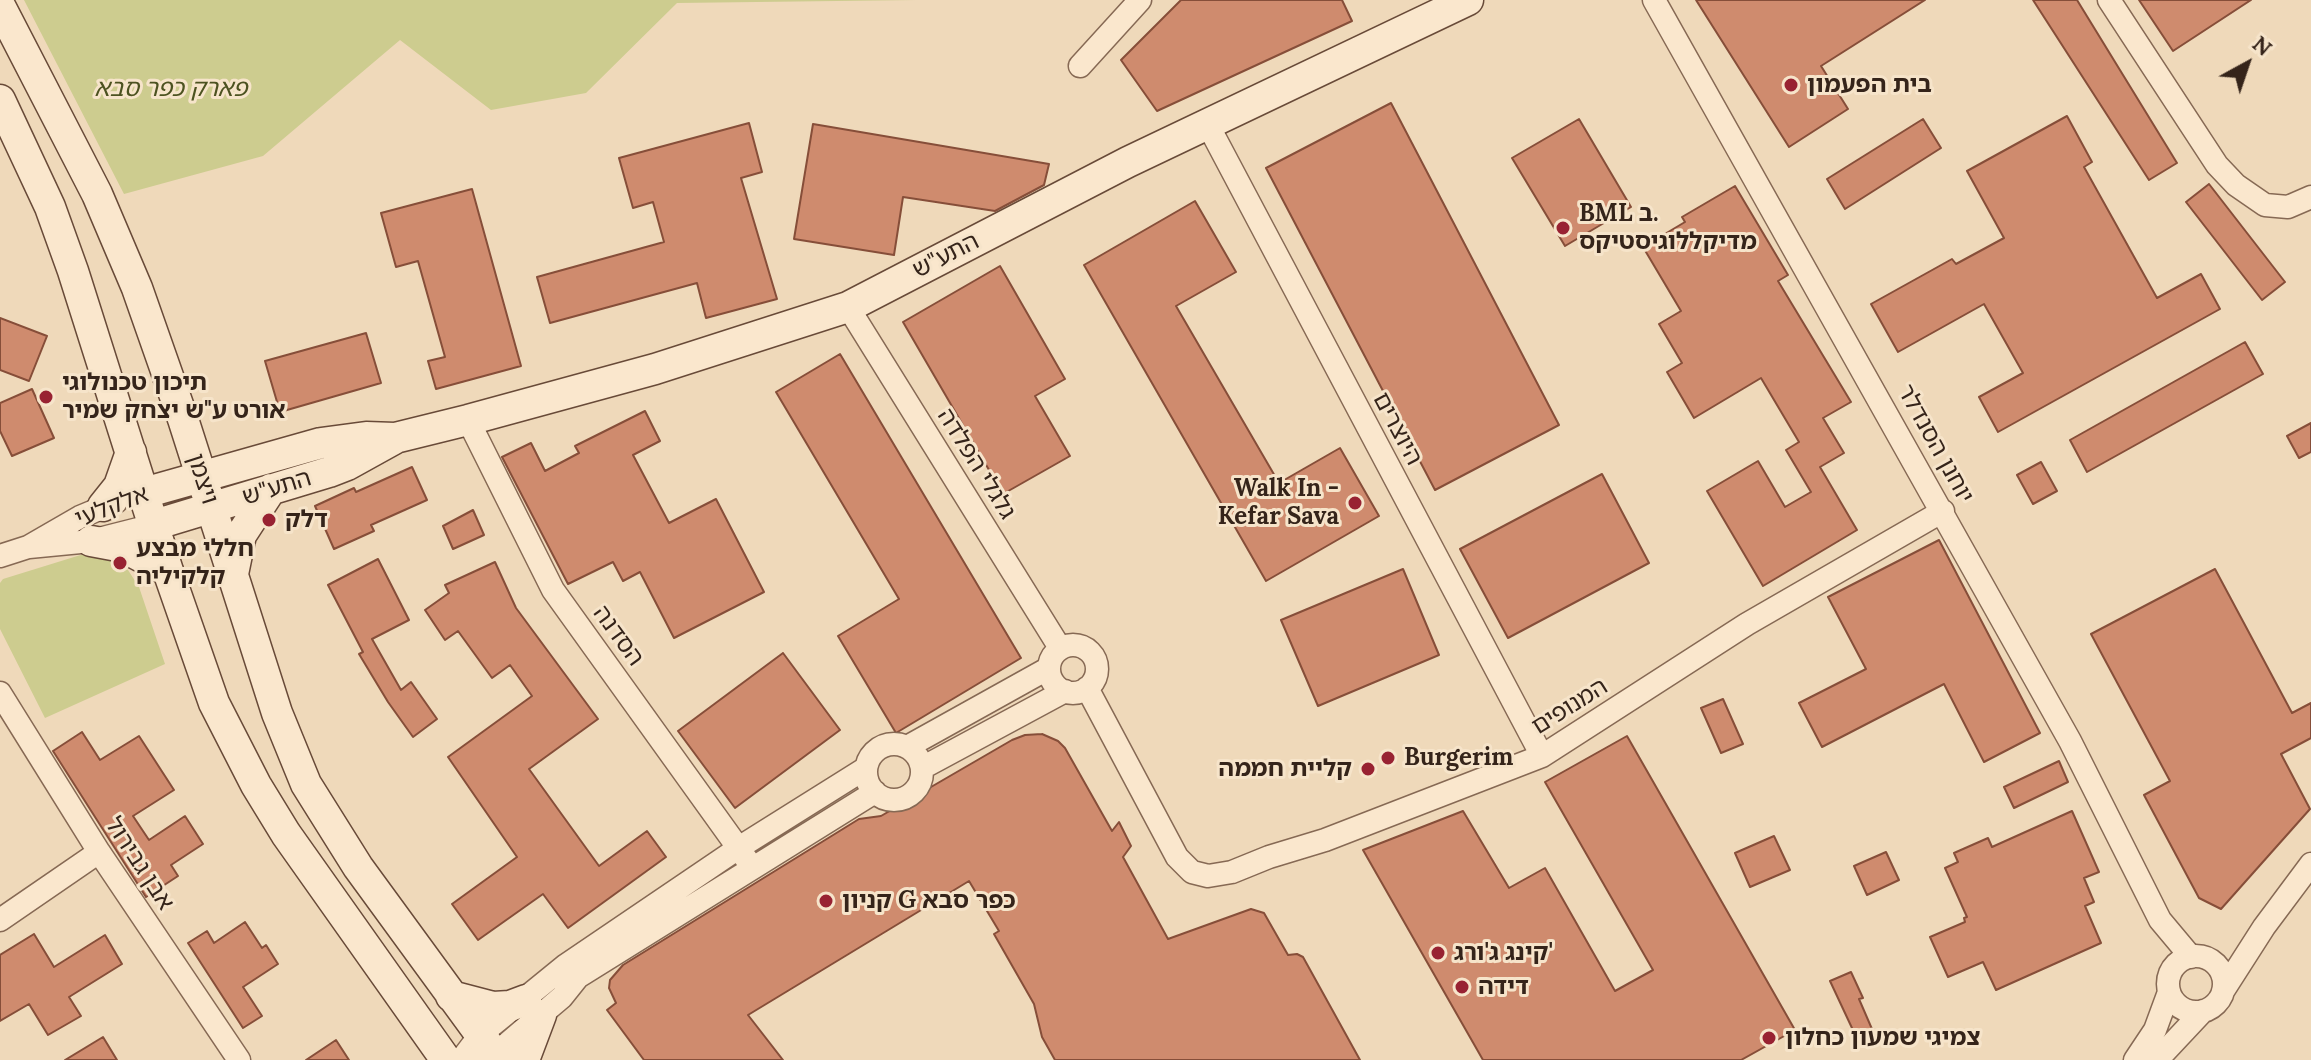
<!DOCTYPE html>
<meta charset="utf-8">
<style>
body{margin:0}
#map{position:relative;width:2311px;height:1060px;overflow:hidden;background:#efd9ba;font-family:Lora,serif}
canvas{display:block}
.north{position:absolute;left:2207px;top:24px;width:80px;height:80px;-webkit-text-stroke:6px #f6e4ca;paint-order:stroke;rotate:40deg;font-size:22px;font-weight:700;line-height:32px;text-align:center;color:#35241a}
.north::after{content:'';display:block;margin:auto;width:28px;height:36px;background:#35241a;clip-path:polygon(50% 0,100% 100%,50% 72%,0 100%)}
</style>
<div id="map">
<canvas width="2311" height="1060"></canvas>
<div class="north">N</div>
</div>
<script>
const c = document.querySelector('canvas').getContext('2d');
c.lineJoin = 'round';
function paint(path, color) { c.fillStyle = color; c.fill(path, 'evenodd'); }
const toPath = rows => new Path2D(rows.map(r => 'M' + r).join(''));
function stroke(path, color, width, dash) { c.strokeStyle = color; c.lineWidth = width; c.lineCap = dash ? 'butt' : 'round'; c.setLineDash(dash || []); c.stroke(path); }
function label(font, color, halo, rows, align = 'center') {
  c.font = font + ' Lora,"Noto Sans Hebrew",serif'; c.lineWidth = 6; c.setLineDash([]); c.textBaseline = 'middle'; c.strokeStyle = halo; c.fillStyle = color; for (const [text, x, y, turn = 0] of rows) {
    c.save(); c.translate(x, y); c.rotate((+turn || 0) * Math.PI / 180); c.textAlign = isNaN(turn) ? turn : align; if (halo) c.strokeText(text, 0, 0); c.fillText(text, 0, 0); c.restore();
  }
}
paint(toPath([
 [24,0,916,0,677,3,586,93,491,110,400,40,263,156,124,194],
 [87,553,113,558,128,570,139,587,165,664,45,718,0,629,0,583,3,579]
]), '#cdcc8f');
const building = toPath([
 [1181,0,1342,0,1352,21,1157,111,1121,60,1181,0],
 [1696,0,1925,0,1821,66,1848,109,1789,147,1696,0],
 [2033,0,2077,0,2177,163,2149,180,2033,0],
 [2139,0,2251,0,2173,51,2139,0],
 [1391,103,1559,425,1435,490,1266,168,1391,103],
 [2067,116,2092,162,2084,167,2157,298,2201,274,2220,309,1998,432,1979,397,2023,373,1984,304,1898,352,1871,304,1952,259,1956,264,2004,238,1967,171,2067,116],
 [1579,119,1631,207,1565,246,1512,158,1579,119],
 [1923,119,1941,148,1845,209,1827,179,1923,119],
 [749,123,762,172,741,178,777,299,706,318,697,283,550,323,537,277,664,242,653,202,633,208,619,158,749,123],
 [813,124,1049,164,1044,185,995,211,903,197,894,255,794,239,813,124],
 [2209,184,2285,282,2262,300,2186,202,2209,184],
 [1735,186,1788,275,1778,281,1851,402,1823,418,1844,453,1820,467,1857,530,1763,586,1707,491,1758,461,1785,507,1811,492,1786,450,1799,442,1761,378,1694,418,1667,372,1682,363,1659,324,1681,311,1643,247,1685,222,1682,217,1735,186],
 [472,189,521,366,436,389,428,361,445,357,418,261,396,267,381,213,472,189],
 [1195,201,1236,272,1176,306,1279,483,1340,448,1379,516,1266,581,1084,265,1195,201],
 [1000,266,1065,379,1035,396,1070,456,1003,494,903,322,1000,266],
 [0,318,47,336,29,381,0,370,0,318],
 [366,333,381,383,280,412,265,361,366,333],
 [2245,342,2263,374,2087,472,2070,440,2245,342],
 [840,354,1021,658,896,733,838,636,899,599,776,392,840,354],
 [32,389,54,438,12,456,0,431,0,403,32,389],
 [645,411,660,441,633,455,669,523,716,499,764,592,674,638,640,572,623,581,613,562,568,584,502,457,531,443,545,471,579,453,575,446,645,411],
 [2311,423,2311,452,2299,458,2287,436,2311,423],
 [2041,462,2057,491,2033,504,2017,475,2041,462],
 [412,467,427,500,371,525,374,531,334,549,315,506,354,488,356,492,412,467],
 [1602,474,1649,563,1508,638,1460,549,1602,474],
 [473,510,484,535,453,549,443,526,473,510],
 [1939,540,2040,733,1984,762,1944,684,1822,747,1799,703,1866,669,1828,597,1939,540],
 [378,559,409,620,372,639,401,690,411,682,437,719,413,737,388,702,359,654,363,652,328,585,378,559],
 [495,562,516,608,598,719,529,769,599,866,647,831,666,857,568,928,543,894,478,940,452,904,517,857,448,757,532,696,510,665,492,678,458,631,445,640,425,610,449,593,445,585,495,562],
 [1403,569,1439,655,1318,706,1281,620,1403,569],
 [2215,569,2292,713,2311,703,2311,738,2281,754,2310,809,2221,909,2199,898,2144,795,2170,781,2091,634,2215,569],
 [783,653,840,730,735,808,678,731,783,653],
 [1723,699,1743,744,1721,753,1701,708,1723,699],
 [82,732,100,760,139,736,174,790,133,816,149,840,185,816,203,844,171,865,178,876,146,897,53,751,82,732],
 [1042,734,1058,741,1065,748,1112,831,1119,822,1131,846,1123,857,1168,939,1251,909,1264,913,1288,955,1297,954,1303,957,1360,1060,1055,1060,1042,1037,1034,1004,994,934,999,931,969,881,748,1015,783,1060,644,1060,607,1010,616,1003,609,988,610,980,623,965,859,819,881,816,1012,740,1025,735,1042,734],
 [1627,736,1795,1030,1741,1060,1483,1060,1363,850,1463,811,1509,888,1545,868,1615,991,1653,970,1545,782,1627,736],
 [2059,761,2068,782,2014,808,2004,787,2059,761],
 [2072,811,2099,872,2084,878,2094,902,2085,906,2101,943,1996,990,1983,962,1948,977,1930,937,1965,922,1964,918,1967,917,1945,868,1958,862,1954,853,1988,838,1992,847,2072,811],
 [1774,836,1790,870,1750,887,1735,853,1774,836],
 [1886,852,1899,880,1867,895,1854,866,1886,852],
 [245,922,262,948,266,945,278,964,243,987,262,1016,243,1028,188,943,207,931,214,943,245,922],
 [34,934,54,967,105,935,122,964,69,997,81,1016,48,1035,29,1004,0,1021,0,955,34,934],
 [1851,972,1863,998,1859,999,1875,1036,1859,1043,1830,981,1851,972],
 [103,1037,117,1060,65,1060,103,1037],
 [336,1040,349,1060,306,1060,336,1040]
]);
paint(building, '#cf8b6e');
stroke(building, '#864e39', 2);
const street = toPath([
 [1654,0,2070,741,2160,920,2191,957],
 [2109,0,2217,165,2236,185,2265,205,2288,207,2311,197],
 [1080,66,1140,0],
 [1208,125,1542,756],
 [848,307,1060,648],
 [468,420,553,590,752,867],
 [29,547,91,541,154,525],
 [0,556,28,547,80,517,116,502],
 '1049 669a24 24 0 1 1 48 0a24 24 0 1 1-48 0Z',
 [1087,688,1177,857,1192,872,1208,876,1232,872,1269,857,1325,840,1542,756,1747,624,1943,511],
 [0,693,99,852,239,1060],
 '866 772a28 28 0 1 1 56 0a28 28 0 1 1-56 0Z',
 [907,747,1049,668],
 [922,768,1065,691],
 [0,920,99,852],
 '2168 984a28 28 0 1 1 56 0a28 28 0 1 1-56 0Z',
 [2223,991,2264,927,2311,864],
 [461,1060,480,1035,566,965,740,847,866,768],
 [480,1060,495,1054,509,1042,562,997,578,977,875,792],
 [2135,1060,2155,1030,2169,992],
 [2157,1060,2203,1011]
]);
const secondary = toPath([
 [0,6,97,194,137,288,183,419,277,713,306,784,358,867,499,1060],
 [0,100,50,207,73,271,168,571,214,703,256,785,286,834,446,1060],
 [144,493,321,443,366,437,395,438,468,420,655,369,848,307,1128,162,1468,0],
 [103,506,119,486,131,452],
 [154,525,329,472,347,465,394,439],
 [91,541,123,547,168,571],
 [233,574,241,535,271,489],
 [451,996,493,1007,510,1006,526,1000],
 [524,1060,541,1015]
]);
stroke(street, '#866954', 25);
stroke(secondary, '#684a38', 33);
stroke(street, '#fae7cd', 22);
stroke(secondary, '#fae7cd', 30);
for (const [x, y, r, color] of [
 [1791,85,8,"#982232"],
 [1563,228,8,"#982232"],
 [46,397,8,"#982232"],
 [1355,503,8,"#982232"],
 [269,520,8,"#982232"],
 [120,563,8,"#982232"],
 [1388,758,8,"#982232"],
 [1368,769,8,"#982232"],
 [826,901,8,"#982232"],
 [1438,953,8,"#982232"],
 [1462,987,8,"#982232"],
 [1769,1038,8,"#982232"]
]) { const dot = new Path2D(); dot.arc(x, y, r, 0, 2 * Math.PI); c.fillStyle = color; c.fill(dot); stroke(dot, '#f6e4ca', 3); }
label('bold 24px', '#35241a', '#f6e4ca', [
 ["בית הפעמון",1807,85],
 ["BML ב.",1579,214],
 ["מדיקללוגיסטיקס",1579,242],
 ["תיכון טכנולוגי",62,383],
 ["אורט ע\"ש יצחק שמיר",62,411],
 ["Walk In -",1339,489,"right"],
 ["Kefar Sava",1339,517,"right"],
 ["דלק",285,520],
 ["חללי מבצע",136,549],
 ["קלקיליה",136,577],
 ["Burgerim",1404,758],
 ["קליית חממה",1352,769,"right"],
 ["קניון G כפר סבא",842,901],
 ["קינג ג'ורג'",1454,953],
 ["דידה",1478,987],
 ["צמיגי שמעון כחלון",1785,1038]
], 'left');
label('italic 24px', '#4c5220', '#f6e4ca', [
 ["פארק כפר סבא",171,89]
]);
label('24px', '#35241a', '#f6e4ca', [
 ["התע\"ש",946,256,-27],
 ["היוצרים",1397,429,62],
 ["יוחנן הסנדלר",1935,444,61],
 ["גלגלי הפלדה",976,464,58],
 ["ויצמן",202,479,72],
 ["התע\"ש",277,488,-17],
 ["אלקלעי",112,507,-21],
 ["הסדנה",618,636,54],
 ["המנופים",1570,707,-32],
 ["אבן גבירול",139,864,57]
]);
</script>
